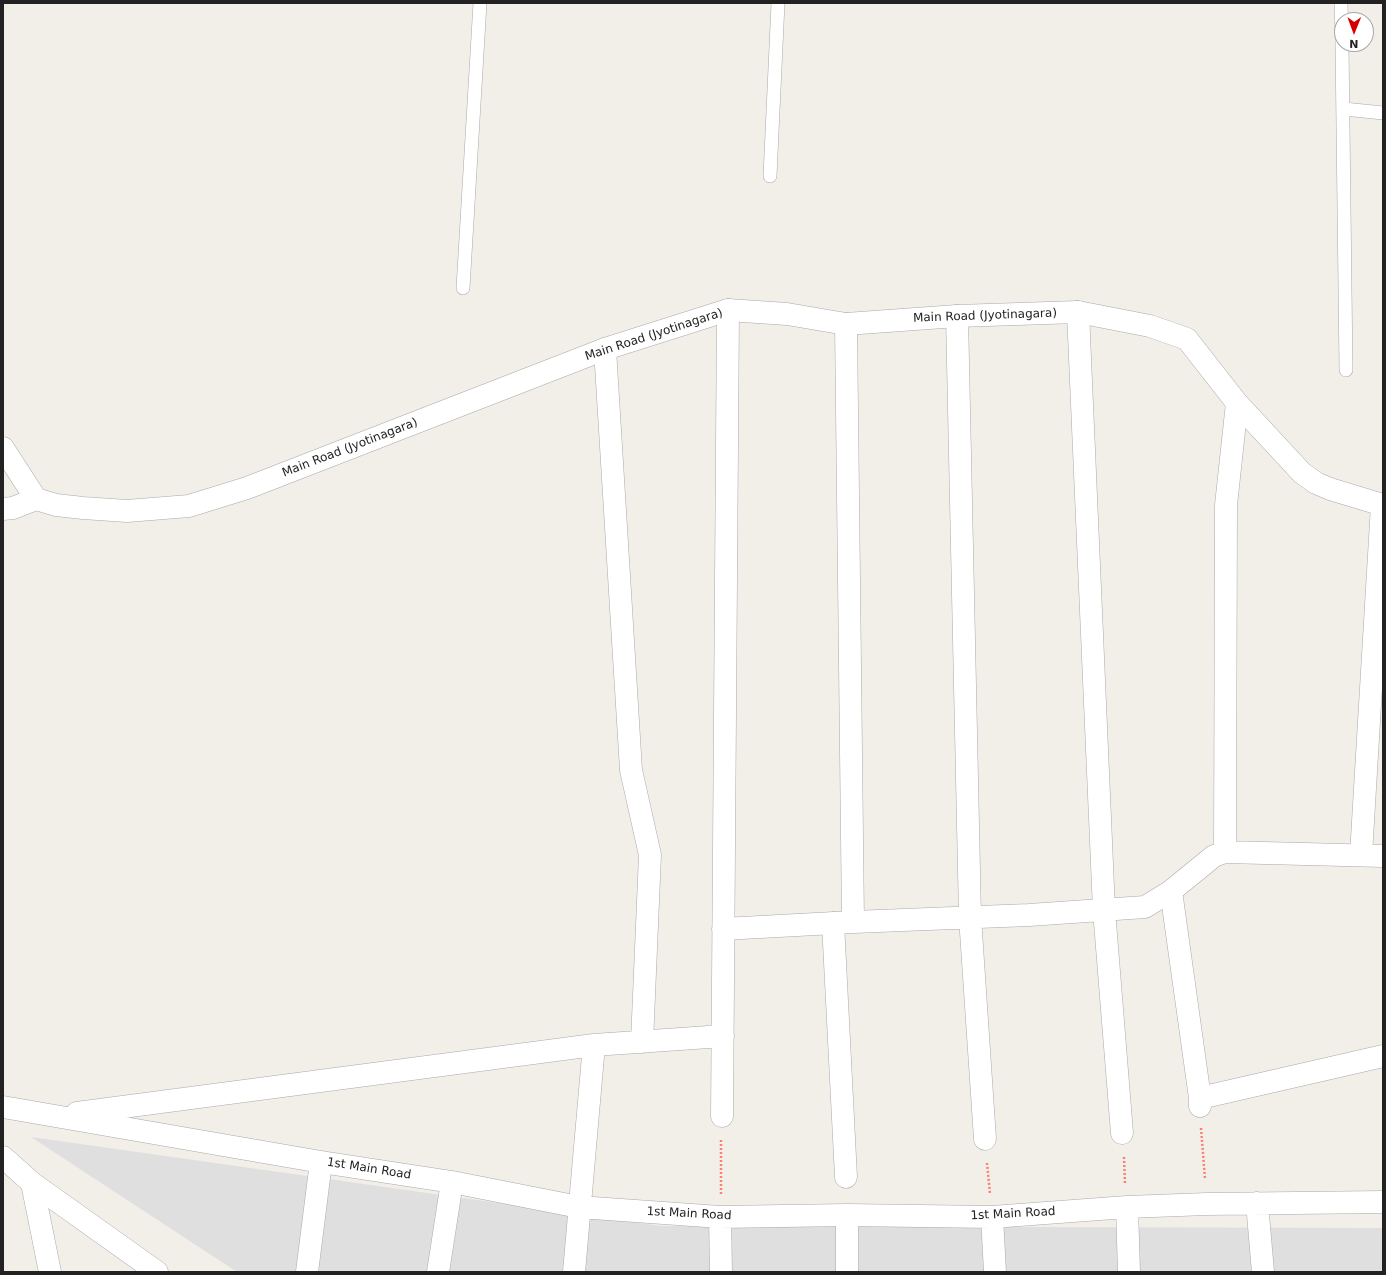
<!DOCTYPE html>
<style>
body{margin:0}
#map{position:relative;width:1386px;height:1275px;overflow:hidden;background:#f2efe9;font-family:"DejaVu Sans",sans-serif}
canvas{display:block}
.frame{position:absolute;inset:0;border:4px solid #222;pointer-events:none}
.north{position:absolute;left:1334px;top:12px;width:40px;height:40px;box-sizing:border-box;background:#fff;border:1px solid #a7a7a7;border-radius:50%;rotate:181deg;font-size:11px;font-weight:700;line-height:16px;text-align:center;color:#222}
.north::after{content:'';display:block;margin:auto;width:14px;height:18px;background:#d40000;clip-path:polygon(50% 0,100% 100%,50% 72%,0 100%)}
</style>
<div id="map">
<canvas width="1386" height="1275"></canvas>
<div class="frame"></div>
<div class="north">N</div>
</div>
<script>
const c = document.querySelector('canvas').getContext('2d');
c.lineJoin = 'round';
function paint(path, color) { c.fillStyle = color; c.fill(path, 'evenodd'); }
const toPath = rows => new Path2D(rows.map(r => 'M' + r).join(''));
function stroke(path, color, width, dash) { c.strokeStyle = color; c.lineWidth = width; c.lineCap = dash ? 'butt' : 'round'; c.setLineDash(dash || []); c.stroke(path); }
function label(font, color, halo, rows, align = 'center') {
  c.font = font + ' "DejaVu Sans",sans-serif'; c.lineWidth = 3.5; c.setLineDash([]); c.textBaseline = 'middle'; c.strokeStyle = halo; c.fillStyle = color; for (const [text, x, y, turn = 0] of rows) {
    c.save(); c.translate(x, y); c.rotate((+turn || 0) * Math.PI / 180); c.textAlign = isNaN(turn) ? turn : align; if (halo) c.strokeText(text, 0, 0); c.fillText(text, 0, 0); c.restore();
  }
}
paint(toPath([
 [31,1137,661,1226,1383,1228,1383,1272,237,1272]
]), '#e0dfdf');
const service = toPath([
 [1341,3,1342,37],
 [1342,44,1346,370],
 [1344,109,1383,113],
 [770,176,778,3],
 [463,288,480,3]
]);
const minor = toPath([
 [1078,312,1104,910,1122,1133],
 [957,316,970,917,985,1139],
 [846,324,853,922],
 [605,349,631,770,650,855,642,1042],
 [3,509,13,508,36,499],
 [1225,852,1226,505,1237,403],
 [1361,855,1382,505],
 [1171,891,1200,1098,1200,1106],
 [833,923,846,1177],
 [723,929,853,922,1029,915,1145,907,1171,891,1214,856,1225,852,1383,856],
 [1200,1098,1383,1056],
 [3,1107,321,1162,452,1182,579,1207,720,1217,847,1215,992,1217,1127,1207,1207,1204,1383,1202],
 [77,1113,594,1045,723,1036],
 [722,1116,728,310],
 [32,1183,50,1272],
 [1257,1203,1263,1272],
 [1127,1207,1129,1272],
 [720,1217,721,1272],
 [992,1217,995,1272],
 [307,1272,321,1162],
 [438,1272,452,1182],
 [574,1272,594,1045],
 [847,1272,847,1215]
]);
const tertiary = toPath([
 [3,448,36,499,56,505,83,508,127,511,189,506,247,488,605,349,728,310,787,314,846,324,957,316,1078,312,1150,326,1187,339,1237,403,1302,473,1316,483,1330,489,1383,505],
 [3,1157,32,1183,157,1272]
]);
stroke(service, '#a9a9a9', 14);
stroke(minor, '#a9a9a9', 23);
stroke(tertiary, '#a9a9a9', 23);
stroke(toPath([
 [1201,1128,1205,1179],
 [1124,1157,1125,1184],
 [987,1163,990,1194],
 [721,1194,721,1139]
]), '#fa8072', 2.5, [2, 2]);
stroke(service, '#fff', 13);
stroke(minor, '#fff', 22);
stroke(tertiary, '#fff', 22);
label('12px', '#222', '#fff', [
 ["Main Road (Jyotinagara)",985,316,-2],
 ["Main Road (Jyotinagara)",654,335,-18],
 ["Main Road (Jyotinagara)",350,448,-21],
 ["1st Main Road",369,1169,9],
 ["1st Main Road",689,1214,3],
 ["1st Main Road",1013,1214,-3]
]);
</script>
